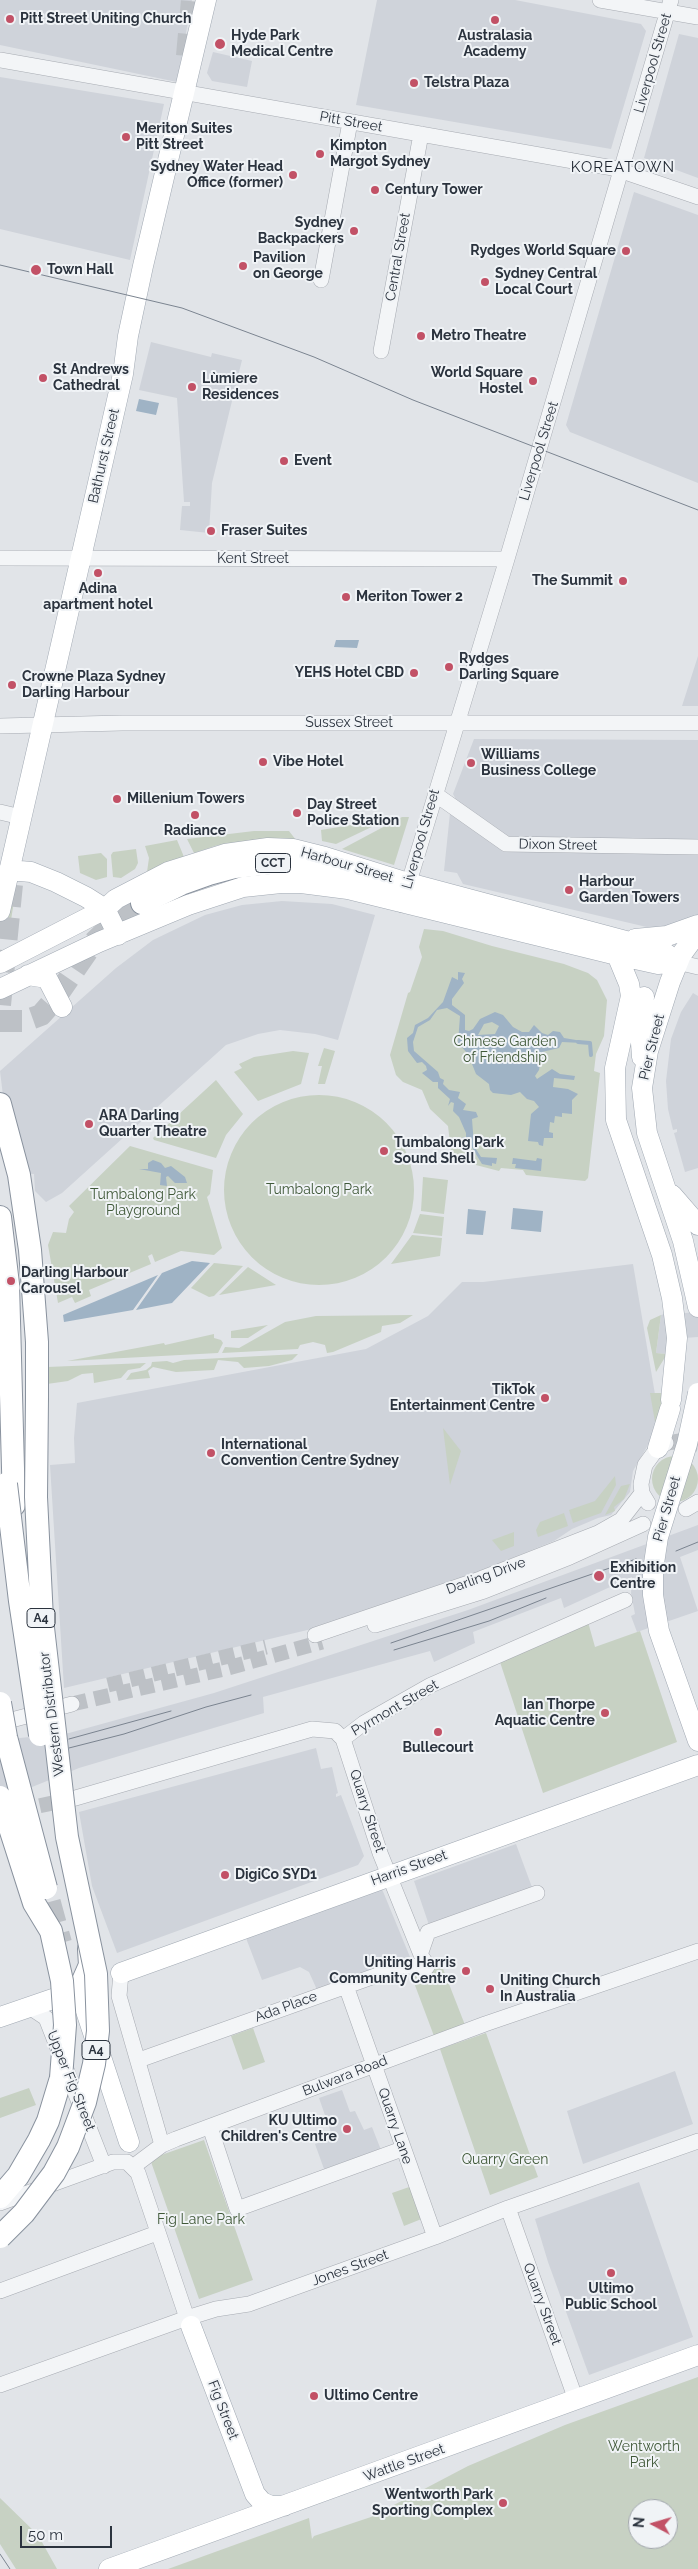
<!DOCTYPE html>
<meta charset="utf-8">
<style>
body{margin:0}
#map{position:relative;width:698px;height:2569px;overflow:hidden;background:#e1e4e8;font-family:Raleway,sans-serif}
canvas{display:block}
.north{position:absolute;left:628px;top:2499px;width:50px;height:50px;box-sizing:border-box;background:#f0f3f6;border:1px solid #a1a6ac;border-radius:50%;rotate:276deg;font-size:14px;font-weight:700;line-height:20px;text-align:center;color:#2b333e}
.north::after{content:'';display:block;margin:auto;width:18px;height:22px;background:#c25166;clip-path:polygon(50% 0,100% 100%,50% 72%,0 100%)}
.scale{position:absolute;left:20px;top:2526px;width:92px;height:22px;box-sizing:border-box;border:2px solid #2b333e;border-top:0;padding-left:6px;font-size:15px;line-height:18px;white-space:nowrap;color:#2b333e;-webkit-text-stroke:4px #f0f3f6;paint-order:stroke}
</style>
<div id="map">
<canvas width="698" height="2569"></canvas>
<div class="north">N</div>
<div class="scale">50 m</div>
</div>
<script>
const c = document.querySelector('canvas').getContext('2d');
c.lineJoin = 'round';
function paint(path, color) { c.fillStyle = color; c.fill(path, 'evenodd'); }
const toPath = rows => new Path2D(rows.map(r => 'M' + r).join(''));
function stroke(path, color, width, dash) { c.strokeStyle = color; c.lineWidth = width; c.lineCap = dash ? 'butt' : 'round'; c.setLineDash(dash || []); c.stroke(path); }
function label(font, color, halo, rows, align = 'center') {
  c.font = font + ' Raleway,sans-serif'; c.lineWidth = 4; c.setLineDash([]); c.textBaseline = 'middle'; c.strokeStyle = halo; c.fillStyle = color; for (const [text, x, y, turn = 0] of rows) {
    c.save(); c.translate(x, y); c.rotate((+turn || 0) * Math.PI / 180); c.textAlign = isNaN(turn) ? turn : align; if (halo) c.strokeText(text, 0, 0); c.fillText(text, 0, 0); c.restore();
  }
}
paint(toPath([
 [0,0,192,0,177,82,0,45],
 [377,0,515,0,641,24,646,31,611,149,356,105],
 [679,34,698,38,698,178,644,158],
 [213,52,252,61,247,87,212,81,207,73],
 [0,77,164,104,130,260,0,229],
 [634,192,698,215,698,483,570,432,566,425],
 [151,342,211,357,212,353,242,360,212,483,209,533,180,530,182,506,190,506,190,502,184,502,177,398,139,390],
 [698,656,698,706,682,706],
 [474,739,698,740,698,939,463,884,457,873,444,871,450,813,455,798,453,794],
 [282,901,332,904,375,915,338,1040,315,1034,280,1030,258,1034,226,1045,62,1193,46,1202,35,1191,34,1174,16,1173,8,1137,0,1071,116,968,153,940,205,915,242,905],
 [693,993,698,996,698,1168,685,1172,674,1133,677,1132,677,1129,673,1130,668,1109,666,1081,671,1039,681,1012],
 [633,1264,660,1424,633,1471,630,1492,611,1515,598,1518,572,1529,554,1541,431,1591,320,1627,64,1688,50,1465,75,1463,74,1438,77,1403,366,1349,428,1316,462,1282,483,1282],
 [680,1310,680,1314,698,1311,698,1337,669,1339,667,1354,656,1353,661,1315],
 [698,1525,698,1550,680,1557,698,1611,637,1632,631,1616,635,1614,631,1593,632,1577,564,1608,561,1598,473,1632,475,1643,434,1662,430,1651,263,1697,264,1713,79,1768,0,1800,0,1740,69,1733,214,1693,468,1610],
 [316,1748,321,1769,332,1767,338,1793,336,1794,336,1797,341,1795,364,1856,358,1865,117,1953,92,1886,79,1812],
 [516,1844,533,1890,430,1928,414,1881],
 [382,1889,410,1957,318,1992,309,1972,300,1967,262,1980,246,1938],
 [675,2071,693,2124,583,2164,567,2111],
 [342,2090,350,2112,355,2111,364,2130,372,2127,381,2150,324,2169,315,2144,333,2138,319,2098],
 [639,2182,693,2337,589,2375,548,2262,535,2219]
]), '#cfd3da');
paint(toPath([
 [402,817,409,817,394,865,342,849],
 [381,820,382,822,336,844,322,841,321,830],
 [254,831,289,831,296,840,218,845,194,853,187,839],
 [177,840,184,857,147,872,149,858,145,846],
 [136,849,138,863,135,869,121,878,113,877,111,855,113,852],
 [101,853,107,859,107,877,96,880,80,873,78,856],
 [11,894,15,895,8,939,3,939],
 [424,929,443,931,492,946,564,964,588,973,597,980,607,1000,604,1036,596,1054,594,1071,600,1073,588,1178,585,1181,526,1175,523,1170,501,1168,499,1171,472,1164,472,1157,457,1155,451,1151,448,1126,430,1109,422,1090,403,1082,396,1075,390,1055,408,993,410,992,422,957,419,947],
 [324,1048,335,1051,325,1084,318,1084,322,1066,318,1066],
 [293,1051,309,1053,301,1084,258,1101,234,1072,242,1068,239,1064,254,1057],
 [216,1080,243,1114,226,1135,216,1158,154,1140,153,1138],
 '224 1190a95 95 0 1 1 190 0a95 95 0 1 1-190 0Z',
 [130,1146,213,1170,210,1194,207,1197,222,1248,214,1255,181,1251,155,1262,152,1254,148,1256,151,1264,89,1290,91,1296,75,1303,72,1297,58,1303,48,1245,53,1232,66,1233,69,1219,74,1212,69,1206],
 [423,1177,448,1180,444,1214,421,1211],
 [420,1214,444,1217,442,1236,413,1233],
 [412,1235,442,1238,440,1256,391,1264],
 [214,1263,243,1266,214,1296,209,1297,191,1288],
 [248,1267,276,1285,219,1295],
 [413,1315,400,1323,382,1326,381,1332,333,1352,327,1353,325,1345,313,1342,300,1345,298,1349,222,1353,225,1347,239,1348,285,1322,316,1316],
 [661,1315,656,1353,667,1354,656,1372,647,1328,650,1320],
 [268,1325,248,1338,231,1338,231,1331],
 [214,1334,214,1338,221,1340,223,1343,218,1353,67,1361,164,1343,165,1345],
 [298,1354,292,1360,269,1366,244,1368,238,1362,218,1360,214,1370,176,1372,153,1367,148,1371,150,1378,126,1380,131,1373,146,1370,151,1366,152,1362,167,1361,173,1363,184,1360],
 [146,1363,140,1368,128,1370,121,1378,94,1383,93,1373,82,1374,68,1381,47,1384,47,1367],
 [650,1393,667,1393,657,1423,655,1422],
 [443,1428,461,1451,450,1485],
 '652 1479a23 23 0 1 1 46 0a23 23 0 1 1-46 0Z',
 [615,1476,616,1485,601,1513,573,1523,569,1510,595,1501],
 [630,1484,624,1499,614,1507,615,1511,605,1515,621,1486],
 [564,1513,568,1526,538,1537,536,1530,540,1522],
 [514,1532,514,1546,501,1551,492,1540],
 [588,1622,595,1647,640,1631,677,1742,543,1793,500,1662],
 [440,1961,465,2025,434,2036,410,1972],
 [253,2028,265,2062,243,2070,231,2036],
 [486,2033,538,2177,490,2195,440,2049],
 [29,2088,36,2105,0,2118,0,2098],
 [204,2140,253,2280,199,2299,150,2159],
 [412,2186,424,2218,404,2226,392,2193],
 [698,2377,698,2569,168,2569,309,2518,312,2539,314,2536,371,2517,468,2466,565,2425],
 [638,2509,668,2509,668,2539,638,2539],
 [0,2498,38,2535,57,2569,16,2569,0,2544]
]), '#c7d1c3');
paint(toPath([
 [139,399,159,403,156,415,136,411],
 [336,640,359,640,357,648,334,647],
 [588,894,625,895,625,901,588,901],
 [458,972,465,973,462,979,464,983,452,999,452,1005,465,1015,465,1030,469,1031,473,1029,480,1019,495,1012,503,1015,513,1027,522,1032,529,1032,534,1025,542,1033,548,1035,553,1031,560,1032,564,1038,582,1041,582,1043,562,1042,559,1048,542,1052,539,1070,535,1076,537,1079,552,1069,560,1074,575,1076,574,1080,554,1078,553,1087,568,1089,578,1094,572,1100,572,1114,562,1113,562,1117,555,1116,554,1123,550,1122,549,1132,553,1133,553,1138,544,1138,543,1146,539,1145,538,1142,528,1141,531,1114,539,1107,534,1101,527,1099,520,1092,511,1095,493,1093,490,1090,489,1084,476,1074,468,1054,458,1043,460,1016,447,1008,437,1010,430,1020,418,1027,413,1042,414,1051,438,1072,440,1078,444,1080,443,1084,449,1090,460,1092,458,1098,466,1104,463,1110,476,1112,478,1117,472,1119,474,1146,481,1157,497,1158,496,1164,492,1163,492,1166,482,1164,468,1141,461,1142,463,1137,466,1137,466,1133,459,1117,453,1111,454,1103,451,1102,448,1106,450,1099,438,1088,438,1082,433,1082,422,1073,427,1070,426,1066,422,1062,417,1063,408,1051,407,1038,413,1033,415,1025,428,1018,443,1002,452,977,458,980],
 [492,1022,499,1026,495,1034,478,1035,484,1024],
 [513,1158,536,1161,537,1158,542,1159,541,1171,515,1168,516,1164,512,1164],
 [153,1160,161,1163,165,1168,171,1166,185,1177,187,1183,175,1183,168,1176,166,1177,167,1186,160,1185,161,1173,139,1169,148,1169,148,1163],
 [513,1208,543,1211,541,1232,511,1229],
 [468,1209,486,1211,483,1235,466,1234],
 [192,1261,210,1263,172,1303,136,1310,162,1273],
 [158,1275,133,1310,64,1322,63,1315]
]), '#9fb3c5');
stroke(toPath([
 [578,1042,590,1043,591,1055]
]), '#9fb3c5', 4);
stroke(toPath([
 [667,1443,680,1441,698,1444],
 [108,1685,266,1647],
 [72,1704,224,1669,322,1642],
 [18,1813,34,1807,71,1799]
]), '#bdc1c6', 15, [15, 8]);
stroke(toPath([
 [187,56,192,0],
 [0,1005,12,884],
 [0,1021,24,1021,41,1015,54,1000,93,943,117,920,142,903],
 [41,1870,61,1943]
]), '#bdc1c6', 22, [22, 11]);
const minor = toPath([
 [600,0,698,17],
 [0,60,613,168,698,197],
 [321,280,350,122],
 [381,351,421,134],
 [0,558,507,559],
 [0,726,122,723,698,723],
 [435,794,506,844,698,847],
 [0,812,21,817],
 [406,892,507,559,671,0],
 [677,962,698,967],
 [648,1503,642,1493,641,1484,645,1465,656,1450,666,1443],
 [686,1509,698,1502],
 [375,1625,484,1591,570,1557,643,1524],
 [315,1635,480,1579,598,1533,621,1520,642,1493],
 [0,1723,72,1704],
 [343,1739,364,1723,431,1685,625,1600],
 [72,1799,312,1729,335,1731,343,1739,380,1853,426,1967],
 [421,1952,428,1932,537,1893],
 [121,1973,119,1996,162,2145],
 [346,1986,435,2237],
 [26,2008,34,2010,46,2018,104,2166],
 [139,2060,403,1966,427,1967,424,1960],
 [210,2127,237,2209,402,2149],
 [134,2166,162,2145,176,2139,485,2024,698,1951],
 [0,2203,113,2162,127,2162,138,2173,187,2318],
 [508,2208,576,2400],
 [0,2291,157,2233],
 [0,2385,187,2318,216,2309,249,2304,435,2237,508,2208,698,2141]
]);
const major = toPath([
 [9,870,31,872,56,882,86,897,105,909,118,935],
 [0,911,123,374,128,336,143,266,206,0],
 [698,932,681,955,670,982,648,1051,642,1088,647,1133,683,1241,698,1307],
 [635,939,667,936,698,925],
 [617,955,629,984,631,996,615,1068,616,1120,662,1255,672,1298,677,1338,671,1400],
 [0,963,105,909,116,899,168,872,225,854,268,848,293,849,325,857,408,883,663,951,677,962],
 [28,975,47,978,62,1007],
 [0,989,99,942,188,905,243,887,281,883,301,883,348,889,617,955,658,964,677,962],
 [642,1057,640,1029,644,997],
 [672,1195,698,1225],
 [658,1448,670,1409],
 [653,1570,653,1595,659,1631,698,1741],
 [121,1973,698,1765],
 [0,2017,79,1990,129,2142],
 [191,2326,255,2494,262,2502,271,2506,284,2506],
 [109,2569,698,2355]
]);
const highway = toPath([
 [142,903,181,884,209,874,235,867,273,863,304,865,325,871,396,895,403,901],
 [0,1104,19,1175,30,1250,37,1342,37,1398],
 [0,1217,8,1284,14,1505],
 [79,1990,90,1965,89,1949],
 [0,2197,18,2176,39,2140,48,2121,61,2078]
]);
stroke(minor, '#a7abb2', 16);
stroke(major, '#a1a9b3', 21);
stroke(highway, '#89929e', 24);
stroke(minor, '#f3f5f7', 15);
stroke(major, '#fff', 20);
stroke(highway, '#fff', 22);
stroke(toPath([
 [0,265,182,308,314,357,413,400,698,510],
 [676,1551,698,1542],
 [391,1643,636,1559],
 [394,1650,489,1621,546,1598],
 [69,1739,171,1711],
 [69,1748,124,1734,206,1707,251,1695],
 [0,2554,10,2569]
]), '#7b8490', 1);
const majorBridge = toPath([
 [653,1570,658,1537,687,1444,698,1393]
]);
const highwayBridge = toPath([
 [6,1484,20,1601,40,1735],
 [0,1703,6,1737,46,1888],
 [0,1797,34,1903,51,1931,62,1981,65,2025,61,2078],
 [0,2237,24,2213,54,2173,68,2147,85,2102,94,2064,98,2031,96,1974,67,1837,42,1619,36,1497,37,1398]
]);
stroke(majorBridge, '#a1a9b3', 21, []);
stroke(highwayBridge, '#89929e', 24, []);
stroke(majorBridge, '#fff', 20);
stroke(highwayBridge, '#fff', 22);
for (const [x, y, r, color] of [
 [10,19,5,"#c25166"],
 [495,20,5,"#c25166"],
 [220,44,6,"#c25166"],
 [414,83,5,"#c25166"],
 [126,137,5,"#c25166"],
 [320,154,5,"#c25166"],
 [293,175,5,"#c25166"],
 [375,190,5,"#c25166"],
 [354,231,5,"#c25166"],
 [626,251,5,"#c25166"],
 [243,266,5,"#c25166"],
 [36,270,6,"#c25166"],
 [485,282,5,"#c25166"],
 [421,336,5,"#c25166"],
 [43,378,5,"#c25166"],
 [533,381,5,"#c25166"],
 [192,387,5,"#c25166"],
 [284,461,5,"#c25166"],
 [211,531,5,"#c25166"],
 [98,573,5,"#c25166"],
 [623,581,5,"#c25166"],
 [346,597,5,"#c25166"],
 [449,667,5,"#c25166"],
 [414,673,5,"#c25166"],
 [12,685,5,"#c25166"],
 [263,762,5,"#c25166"],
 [471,763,5,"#c25166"],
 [117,799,5,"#c25166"],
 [297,813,5,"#c25166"],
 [195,815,5,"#c25166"],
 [569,890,5,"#c25166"],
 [89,1124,5,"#c25166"],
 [384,1151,5,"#c25166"],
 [11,1281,5,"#c25166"],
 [545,1398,5,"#c25166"],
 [211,1453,5,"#c25166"],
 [599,1576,6,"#c25166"],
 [605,1713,5,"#c25166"],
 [438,1732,5,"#c25166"],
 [225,1875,5,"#c25166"],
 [466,1971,5,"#c25166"],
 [490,1989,5,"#c25166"],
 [347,2129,5,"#c25166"],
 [611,2273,5,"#c25166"],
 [314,2396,5,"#c25166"],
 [503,2503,5,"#c25166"]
]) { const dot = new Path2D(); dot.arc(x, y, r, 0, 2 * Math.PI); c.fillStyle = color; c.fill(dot); stroke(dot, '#f0f3f6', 2); }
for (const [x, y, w] of [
 [273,863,35],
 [41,1618,28],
 [96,2050,28]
]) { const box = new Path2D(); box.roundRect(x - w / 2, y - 9.5, w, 19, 4); c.fillStyle = '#f0f3f6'; c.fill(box); stroke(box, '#2b333e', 1); }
label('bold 12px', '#2b333e', null, [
 ["CCT",273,863],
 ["A4",41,1618],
 ["A4",96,2050]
]);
label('bold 14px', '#2b333e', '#f0f3f6', [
 ["Pitt Street Uniting Church",20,19],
 ["Hyde Park",231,36],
 ["Medical Centre",231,52],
 ["Australasia",495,36,"center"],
 ["Academy",495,52,"center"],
 ["Telstra Plaza",424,83],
 ["Meriton Suites",136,129],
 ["Pitt Street",136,145],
 ["Kimpton",330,146],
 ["Margot Sydney",330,162],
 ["Sydney Water Head",283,167,"right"],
 ["Office (former)",283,183,"right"],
 ["Century Tower",385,190],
 ["Sydney",344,223,"right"],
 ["Backpackers",344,239,"right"],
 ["Rydges World Square",616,251,"right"],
 ["Pavilion",253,258],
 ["on George",253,274],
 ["Town Hall",47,270],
 ["Sydney Central",495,274],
 ["Local Court",495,290],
 ["Metro Theatre",431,336],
 ["St Andrews",53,370],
 ["Cathedral",53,386],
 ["World Square",523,373,"right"],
 ["Hostel",523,389,"right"],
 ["Lùmiere",202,379],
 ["Residences",202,395],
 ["Event",294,461],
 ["Fraser Suites",221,531],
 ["The Summit",613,581,"right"],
 ["Adina",98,589,"center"],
 ["apartment hotel",98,605,"center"],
 ["Meriton Tower 2",356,597],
 ["Rydges",459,659],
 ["Darling Square",459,675],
 ["YEHS Hotel CBD",404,673,"right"],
 ["Crowne Plaza Sydney",22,677],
 ["Darling Harbour",22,693],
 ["Williams",481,755],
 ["Business College",481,771],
 ["Vibe Hotel",273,762],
 ["Millenium Towers",127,799],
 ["Day Street",307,805],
 ["Police Station",307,821],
 ["Radiance",195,831,"center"],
 ["Harbour",579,882],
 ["Garden Towers",579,898],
 ["ARA Darling",99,1116],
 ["Quarter Theatre",99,1132],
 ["Tumbalong Park",394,1143],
 ["Sound Shell",394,1159],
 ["Darling Harbour",21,1273],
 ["Carousel",21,1289],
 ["TikTok",535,1390,"right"],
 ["Entertainment Centre",535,1406,"right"],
 ["International",221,1445],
 ["Convention Centre Sydney",221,1461],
 ["Exhibition",610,1568],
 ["Centre",610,1584],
 ["Ian Thorpe",595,1705,"right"],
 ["Aquatic Centre",595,1721,"right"],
 ["Bullecourt",438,1748,"center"],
 ["DigiCo SYD1",235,1875],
 ["Uniting Harris",456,1963,"right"],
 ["Community Centre",456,1979,"right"],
 ["Uniting Church",500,1981],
 ["In Australia",500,1997],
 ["KU Ultimo",337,2121,"right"],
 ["Children's Centre",337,2137,"right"],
 ["Ultimo",611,2289,"center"],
 ["Public School",611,2305,"center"],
 ["Ultimo Centre",324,2396],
 ["Wentworth Park",493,2495,"right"],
 ["Sporting Complex",493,2511,"right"]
], 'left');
label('14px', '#2b333e', '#f0f3f6', [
 ["Liverpool Street",653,63,-74],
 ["Pitt Street",351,122,10],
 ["Central Street",398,257,-80],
 ["Liverpool Street",539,451,-73],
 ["Bathurst Street",104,456,-77],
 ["Kent Street",253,559],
 ["Sussex Street",349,723],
 ["Liverpool Street",421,839,-74],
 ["Dixon Street",558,845,1],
 ["Harbour Street",347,865,16],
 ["Pier Street",652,1047,-76],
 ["Pier Street",667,1509,-74],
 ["Darling Drive",486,1576,-20],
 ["Pyrmont Street",395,1708,-30],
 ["Western Distributor",52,1714,-97],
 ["Quarry Street",367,1811,72],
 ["Harris Street",409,1868,-20],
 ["Ada Place",286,2007,-20],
 ["Bulwara Road",345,2076,-21],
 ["Upper Fig Street",71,2081,68],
 ["Quarry Lane",395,2126,71],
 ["Jones Street",350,2268,-20],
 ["Quarry Street",542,2304,70],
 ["Fig Street",223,2410,69],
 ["Wattle Street",404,2463,-20]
]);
label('14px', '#405939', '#f0f3f6', [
 ["Chinese Garden",505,1042],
 ["of Friendship",505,1058],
 ["Tumbalong Park",319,1190],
 ["Tumbalong Park",143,1195],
 ["Playground",143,1211],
 ["Quarry Green",505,2160],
 ["Fig Lane Park",201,2220],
 ["Wentworth",644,2447],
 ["Park",644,2463]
]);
c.letterSpacing = '1px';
label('15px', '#1d242f', '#f0f3f6', [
 ["KOREATOWN",623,167]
]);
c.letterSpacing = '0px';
</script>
